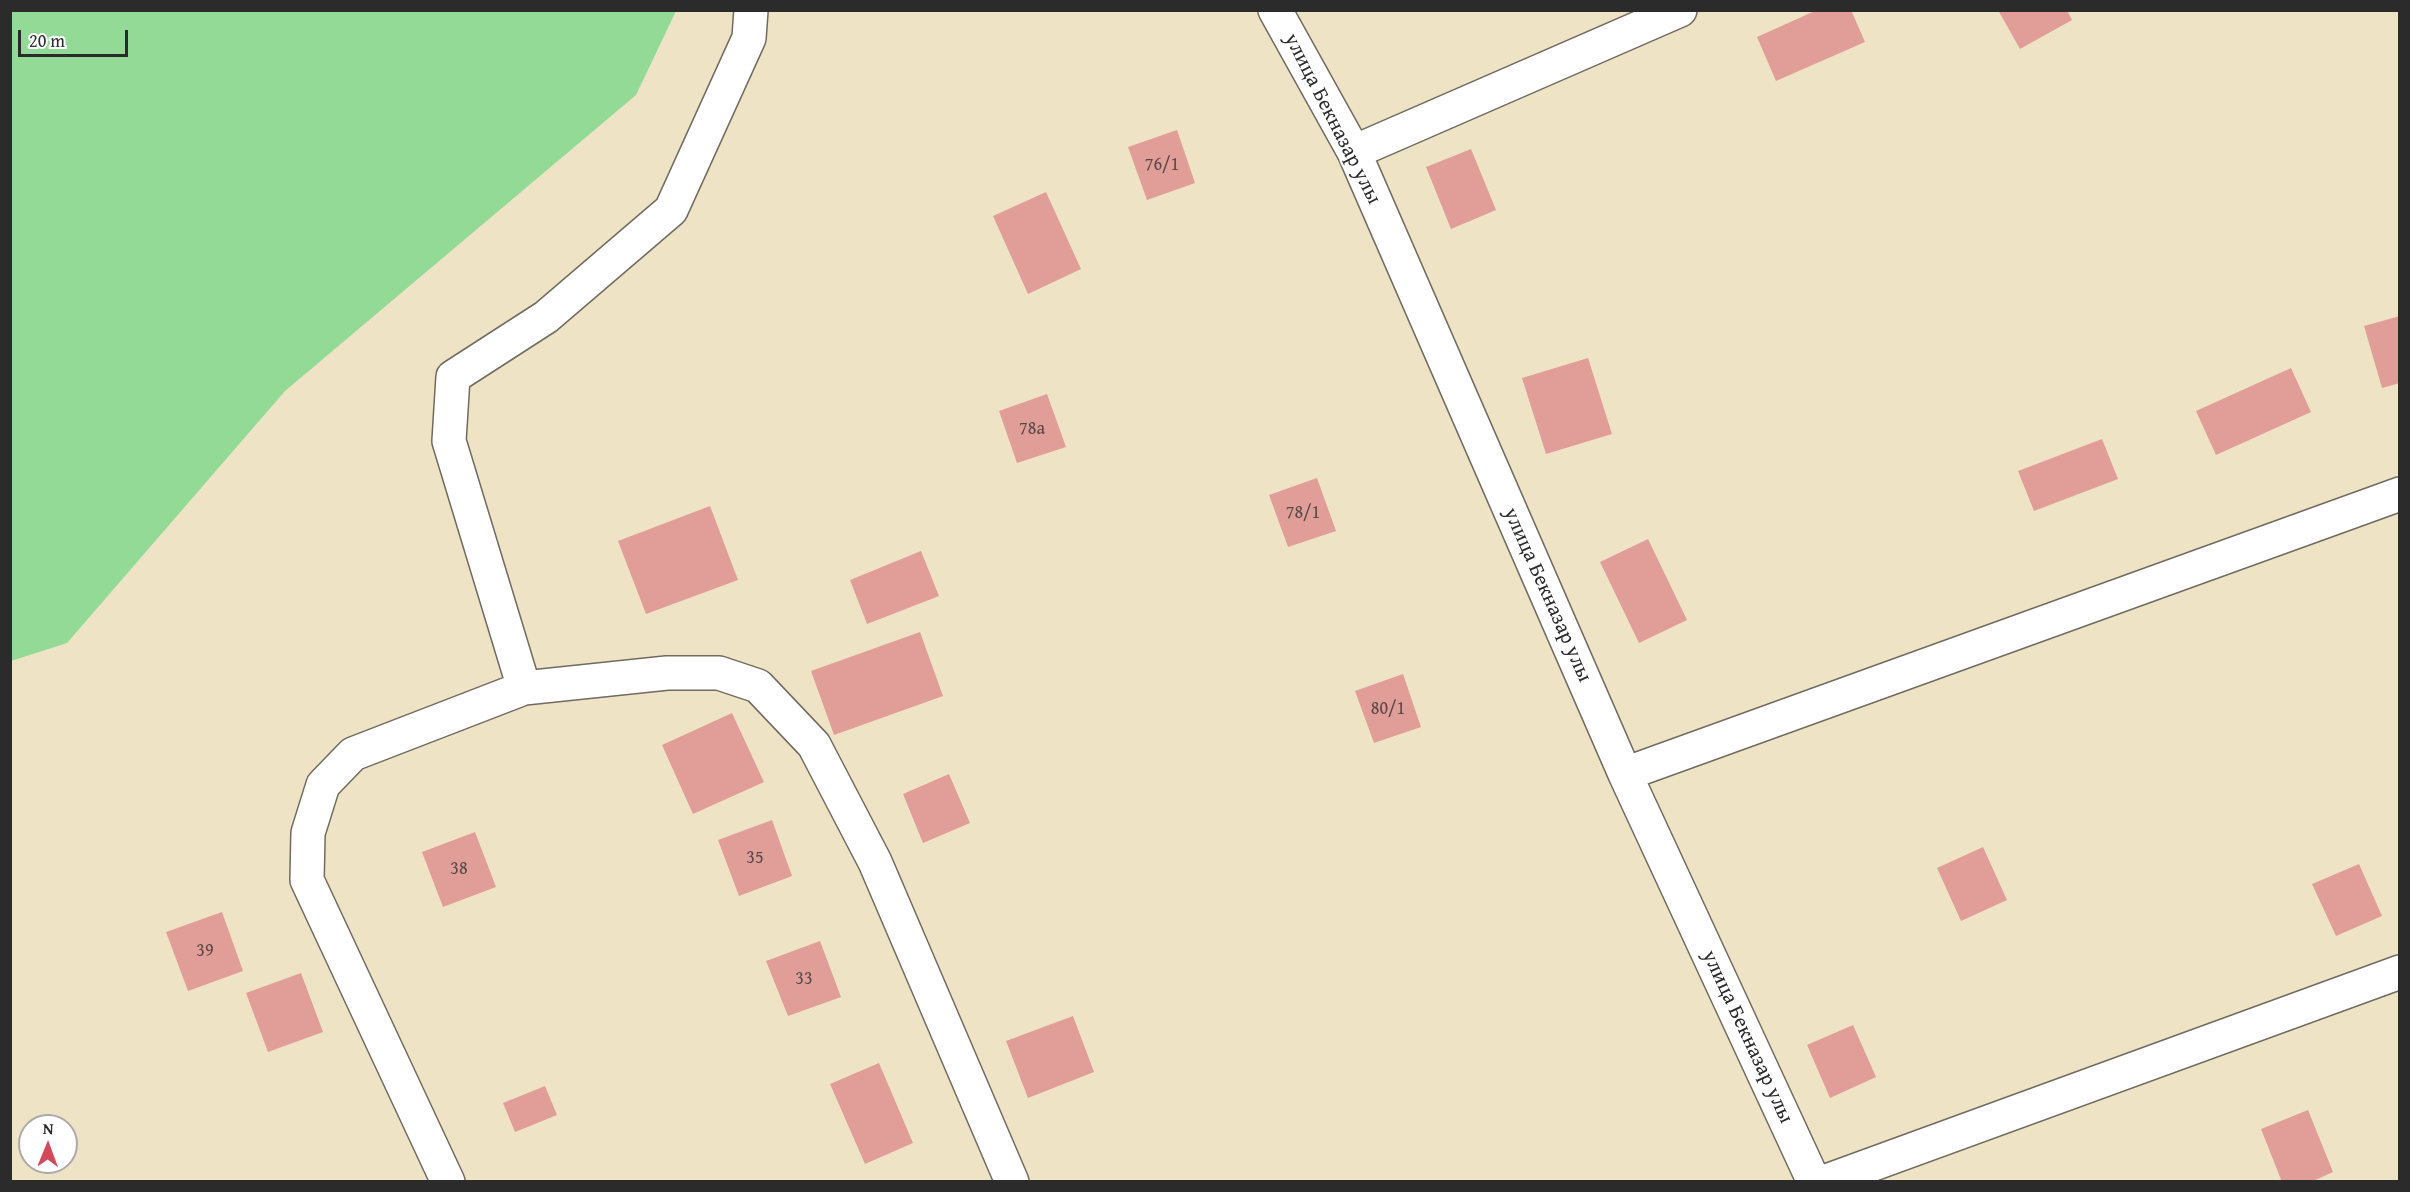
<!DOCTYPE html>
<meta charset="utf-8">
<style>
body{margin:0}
#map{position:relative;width:2410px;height:1192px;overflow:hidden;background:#efe3c6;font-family:"Gentium Book Plus",serif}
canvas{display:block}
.frame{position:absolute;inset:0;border:12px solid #2b2b2b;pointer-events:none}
.north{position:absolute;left:18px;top:1114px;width:60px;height:60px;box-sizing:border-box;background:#fff;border:2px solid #aaa;border-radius:50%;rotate:1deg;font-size:16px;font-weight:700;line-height:24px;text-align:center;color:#2b2b2b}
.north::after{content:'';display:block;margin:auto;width:21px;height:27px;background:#d1495b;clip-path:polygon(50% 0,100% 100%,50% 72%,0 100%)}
.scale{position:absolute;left:18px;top:30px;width:110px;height:27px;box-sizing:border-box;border:3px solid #2b2b2b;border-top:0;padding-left:8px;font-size:18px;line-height:21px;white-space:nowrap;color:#2b2b2b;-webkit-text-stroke:4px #fff;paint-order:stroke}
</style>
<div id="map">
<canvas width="2410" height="1192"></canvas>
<div class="frame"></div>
<div class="north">N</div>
<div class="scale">20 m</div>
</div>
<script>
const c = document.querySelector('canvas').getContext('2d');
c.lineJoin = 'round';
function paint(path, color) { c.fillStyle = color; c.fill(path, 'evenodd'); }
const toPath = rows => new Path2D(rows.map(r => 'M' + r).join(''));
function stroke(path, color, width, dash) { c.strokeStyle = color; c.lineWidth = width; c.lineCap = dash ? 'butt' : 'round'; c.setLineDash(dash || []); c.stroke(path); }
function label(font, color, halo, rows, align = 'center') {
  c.font = font + ' "Gentium Book Plus",serif'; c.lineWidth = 4.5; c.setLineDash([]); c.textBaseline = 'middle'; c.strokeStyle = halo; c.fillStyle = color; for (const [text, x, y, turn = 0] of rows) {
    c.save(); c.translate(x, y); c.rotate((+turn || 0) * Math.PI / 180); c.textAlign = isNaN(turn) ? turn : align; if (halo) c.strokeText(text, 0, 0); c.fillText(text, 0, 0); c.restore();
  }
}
paint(toPath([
 [10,11,11,10,676,11,636,95,285,391,67,643,11,661]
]), '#92da95');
paint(toPath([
 [1817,10,1851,10,1865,42,1776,81,1757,37],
 [1998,10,2067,10,2072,20,2020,49],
 [1177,130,1195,183,1147,200,1128,147],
 [1471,149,1496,210,1451,229,1426,167],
 [1046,192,1081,269,1028,294,993,216],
 [2400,316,2400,383,2382,388,2364,326],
 [1588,358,1612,434,1546,454,1522,378],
 [2291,368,2311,412,2216,455,2196,411],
 [1047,394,1066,447,1017,463,999,411],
 [2102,439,2118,479,2034,511,2018,471],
 [1317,478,1336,531,1288,547,1269,495],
 [710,506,738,580,646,614,618,541],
 [1648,539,1687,620,1639,643,1600,562],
 [921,551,939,596,867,624,850,580],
 [920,632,943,696,834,735,811,671],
 [1403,674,1421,727,1374,743,1355,691],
 [732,713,764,782,693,814,662,745],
 [949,774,970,823,923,843,903,794],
 [772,820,792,876,739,896,718,840],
 [475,832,496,887,443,907,422,852],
 [1983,847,2007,900,1961,921,1937,868],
 [2359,864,2382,916,2336,936,2312,884],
 [222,912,243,971,188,991,166,932],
 [820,941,841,997,788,1016,766,961],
 [301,973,323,1032,268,1052,246,993],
 [1073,1016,1094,1072,1028,1098,1006,1041],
 [1853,1025,1876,1077,1830,1098,1807,1045],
 [879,1063,913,1143,865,1164,830,1084],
 [545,1086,557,1115,515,1132,503,1103],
 [2308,1110,2333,1172,2311,1182,2282,1182,2261,1129]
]), '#e19e98');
const minor = toPath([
 [1275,10,1354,152,1625,774,1814,1182],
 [1354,152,1680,10],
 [524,688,667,673,719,673,758,686,814,745,875,862,1012,1182],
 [1625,774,2400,494],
 [448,1182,307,880,308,833,323,785,353,754,524,688,449,441,453,377,546,317,671,210,749,38,751,10],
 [1824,1182,2400,972]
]);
stroke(minor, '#706b61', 36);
stroke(minor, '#fff', 33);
label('18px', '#584846', null, [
 ["76/1",1162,165],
 ["78а",1032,429],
 ["78/1",1303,513],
 ["80/1",1388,709],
 ["35",755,858],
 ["38",459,869],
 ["39",205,951],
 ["33",804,979]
]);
label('21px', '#2b2b2b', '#fff', [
 ["улица Бекназар улы",1332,119,63],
 ["улица Бекназар улы",1547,595,66],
 ["улица Бекназар улы",1747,1037,65]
]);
</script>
